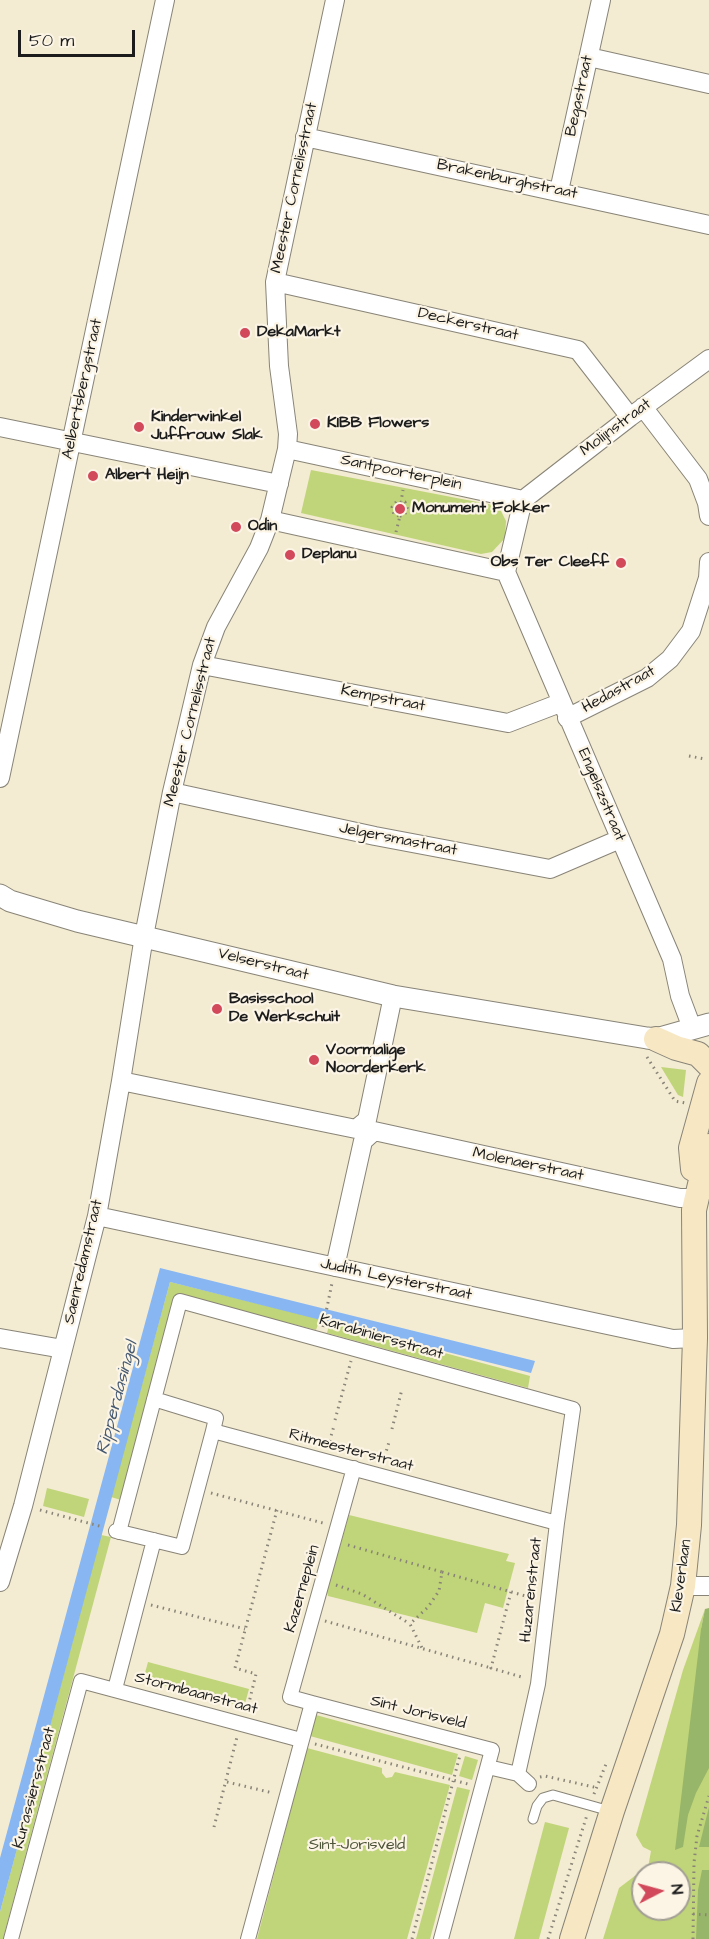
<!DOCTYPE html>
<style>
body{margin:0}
#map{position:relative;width:709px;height:1939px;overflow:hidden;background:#f3ebd2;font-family:"Architects Daughter",sans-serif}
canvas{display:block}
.north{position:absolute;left:631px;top:1861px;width:60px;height:60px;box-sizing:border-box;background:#fcf5e5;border:2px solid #a29e95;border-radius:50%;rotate:84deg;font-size:16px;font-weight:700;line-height:24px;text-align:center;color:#1c1c1c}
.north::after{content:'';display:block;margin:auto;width:21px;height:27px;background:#d1495b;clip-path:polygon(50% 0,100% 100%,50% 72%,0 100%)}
.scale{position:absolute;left:18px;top:30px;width:117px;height:27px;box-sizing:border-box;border:3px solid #1c1c1c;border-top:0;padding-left:8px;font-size:18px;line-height:21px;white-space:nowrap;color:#1c1c1c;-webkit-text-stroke:4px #fcf5e5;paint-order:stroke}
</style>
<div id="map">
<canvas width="709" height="1939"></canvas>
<div class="north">N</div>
<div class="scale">50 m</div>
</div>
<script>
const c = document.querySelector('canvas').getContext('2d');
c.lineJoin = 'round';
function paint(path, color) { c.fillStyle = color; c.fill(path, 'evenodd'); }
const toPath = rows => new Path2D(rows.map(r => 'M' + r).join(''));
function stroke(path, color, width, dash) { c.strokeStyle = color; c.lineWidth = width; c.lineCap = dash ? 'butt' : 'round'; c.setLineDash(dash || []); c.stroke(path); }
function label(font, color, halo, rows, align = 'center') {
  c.font = font + ' "Architects Daughter",sans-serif'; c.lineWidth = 4.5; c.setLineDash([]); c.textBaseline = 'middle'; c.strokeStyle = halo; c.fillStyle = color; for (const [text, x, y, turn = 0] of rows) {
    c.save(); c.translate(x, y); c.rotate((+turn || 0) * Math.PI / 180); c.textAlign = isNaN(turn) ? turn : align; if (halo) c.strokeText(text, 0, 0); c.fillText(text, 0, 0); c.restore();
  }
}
paint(toPath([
 [311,470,493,505,501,511,506,521,505,538,492,552,481,554,301,513],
 [661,1067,686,1070,683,1097,678,1095],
 [170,1282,320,1319,316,1330,177,1294,121,1500,111,1497],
 [330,1322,530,1376,528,1388,327,1333],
 [47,1488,89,1499,84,1517,43,1506],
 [349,1515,509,1554,506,1561,515,1563,503,1608,485,1603,477,1633,328,1596,327,1592],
 [101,1535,111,1537,3,1939,0,1939,0,1912],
 [705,1609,701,1629,709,1623,709,1939,603,1939,619,1888,636,1875,643,1874,643,1909,679,1909,679,1873,647,1873,651,1851,643,1847,636,1835,683,1670],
 [148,1662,249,1689,244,1707,143,1680],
 [316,1715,458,1754,452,1775,310,1736],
 [307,1748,382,1768,382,1773,386,1778,392,1777,395,1772,450,1785,407,1939,257,1939],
 [465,1756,478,1760,472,1780,459,1776],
 [457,1787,470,1790,430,1939,416,1939],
 [545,1822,569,1828,539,1939,514,1939]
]), '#c0d579');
paint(toPath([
 [709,1608,709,1768,696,1793,688,1815,683,1847,675,1850,701,1629,705,1609],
 [709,1806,709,1847,699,1847,709,1807],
 [702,1870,709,1870,709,1939,696,1939,698,1890]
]), '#98b669');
paint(toPath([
 [160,1268,535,1361,531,1373,170,1282,0,1912,0,1858]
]), '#87b6f2');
const service = toPath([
 [533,1819,537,1806,543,1798,553,1795,610,1811]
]);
const pedestrian = toPath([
 [154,1399,216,1418,213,1431,557,1523],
 [116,1531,182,1547,213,1431],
 [119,1532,180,1301,573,1409,557,1523,538,1684,518,1774],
 [115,1689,154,1540],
 [312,1703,290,1697,354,1468],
 [488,1767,518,1774,529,1784],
 [11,1939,81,1681,301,1740],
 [248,1939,312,1703,492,1750,441,1939]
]);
const minor = toPath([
 [589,57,709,84],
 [305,137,709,225],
 [559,191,601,0],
 [275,282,578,350,630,417],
 [643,407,698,479,707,503,709,516],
 [0,427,279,484],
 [287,449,523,500],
 [523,500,630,417,709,359],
 [270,520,506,572],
 [506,572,672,959,680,996,689,1020],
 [506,572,523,500],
 [202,665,508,723,560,703],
 [567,718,647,678,670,659,691,631,708,578,709,562],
 [0,778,165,0],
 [172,792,375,836,550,869,620,839],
 [121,1081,356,1129,367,1120],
 [367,1120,393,996],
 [363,1141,374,1131,680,1198,696,1198],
 [97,1216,673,1339,695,1338],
 [335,1267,363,1141],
 [0,1338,63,1349],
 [0,1582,23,1506,97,1216,121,1081,144,936,172,792,202,665,216,627,259,548,270,520,287,449,288,434,279,366,275,282,335,0],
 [683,1586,709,1586]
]);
const tertiary = toPath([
 [0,895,10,901,77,921,393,996,647,1038,656,1039,709,1024]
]);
const secondary = toPath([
 [656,1039,676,1048,698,1054,709,1065],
 [693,1169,691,1148,709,1083],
 [572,1939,612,1811,672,1634,683,1586,689,1525,695,1338,694,1210,709,1146]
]);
stroke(service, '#888477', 11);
stroke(pedestrian, '#888477', 16);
stroke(minor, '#888477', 20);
stroke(tertiary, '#888477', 23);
stroke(secondary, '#888477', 26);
stroke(toPath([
 [400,516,403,516,408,510,405,502,401,502],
 [396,532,400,516,394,515,392,507,397,501,401,502,403,490],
 [689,756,705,759],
 [647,1057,675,1101,685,1103],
 [323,1327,332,1283],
 [335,1420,351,1361],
 [392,1429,402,1389],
 [328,1447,334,1426],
 [383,1462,389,1442],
 [211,1493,323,1523],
 [40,1510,103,1527],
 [348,1545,442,1572,439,1591,428,1607,410,1624,423,1650],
 [442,1572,536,1599],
 [336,1585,362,1594,410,1624],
 [511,1592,491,1668,525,1678],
 [151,1605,245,1629],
 [325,1621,491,1668],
 [247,1711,256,1674,235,1668,277,1510],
 [315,1744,468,1784],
 [540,1777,545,1776,598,1788],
 [227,1782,273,1793],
 [594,1794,606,1764],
 [214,1827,237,1737],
 [693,1914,709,1915],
 [412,1939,460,1755],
 [548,1939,587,1815],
 [693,1939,694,1863,697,1836,709,1796]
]), '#888477', 3, [1.5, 4.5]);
stroke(service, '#fff', 9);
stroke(pedestrian, '#fff', 14);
stroke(minor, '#fff', 18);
stroke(tertiary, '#fff', 21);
stroke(secondary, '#f8e7c3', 24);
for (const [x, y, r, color] of [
 [245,333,6,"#d1495b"],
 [315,424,6,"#d1495b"],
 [139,427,6,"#d1495b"],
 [93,476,6,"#d1495b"],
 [400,509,6,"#d1495b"],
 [236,527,6,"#d1495b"],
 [290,555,6,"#d1495b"],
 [621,563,6,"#d1495b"],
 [217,1009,6,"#d1495b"],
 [314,1060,6,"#d1495b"]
]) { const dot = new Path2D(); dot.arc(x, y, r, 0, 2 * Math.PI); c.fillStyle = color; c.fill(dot); stroke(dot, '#fcf5e5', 2); }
label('16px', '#1c1c1c', '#fcf5e5', [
 ["Begastraat",580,96,-78],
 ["Brakenburghstraat",507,180,12],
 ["Meester Cornelisstraat",295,188,-78],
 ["Deckerstraat",468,325,13],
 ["Aelbertsbergstraat",83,389,-78],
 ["Molijnstraat",616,428,-37],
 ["Santpoorterplein",401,473,12],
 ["Hedastraat",619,690,-29],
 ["Kempstraat",383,699,11],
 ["Meester Cornelisstraat",191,722,-76],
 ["Engelszstraat",601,795,67],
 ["Jelgersmastraat",398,840,11],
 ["Velserstraat",263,965,14],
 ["Molenaerstraat",528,1165,12],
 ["Saenredamstraat",84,1262,-77],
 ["Judith Leysterstraat",396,1280,12],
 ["Karabiniersstraat",381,1338,16],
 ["Ritmeesterstraat",351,1451,15],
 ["Kleverlaan",682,1576,-82],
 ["Kazerneplein",303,1589,-74],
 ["Huzarenstraat",532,1590,-84],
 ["Stormbaanstraat",196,1694,15],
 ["Sint Jorisveld",418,1713,14],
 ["Kurassiersstraat",35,1788,-75]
]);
label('bold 16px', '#1c1c1c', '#fcf5e5', [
 ["DekaMarkt",257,333],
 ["Kinderwinkel",151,418],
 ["Juffrouw Slak",151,436],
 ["KIBB Flowers",327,424],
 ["Albert Heijn",105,476],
 ["Monument Fokker",412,509],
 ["Odin",248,527],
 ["Deplanu",302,555],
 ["Obs Ter Cleeff",609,563,"right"],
 ["Basisschool",229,1000],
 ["De Werkschuit",229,1018],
 ["Voormalige",326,1051],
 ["Noorderkerk",326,1069]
], 'left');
label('16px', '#4d5438', '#fcf5e5', [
 ["Sint-Jorisveld",357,1846]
]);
label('italic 18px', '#475a72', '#fcf5e5', [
 ["Ripperdasingel",118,1398,-75]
]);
</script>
